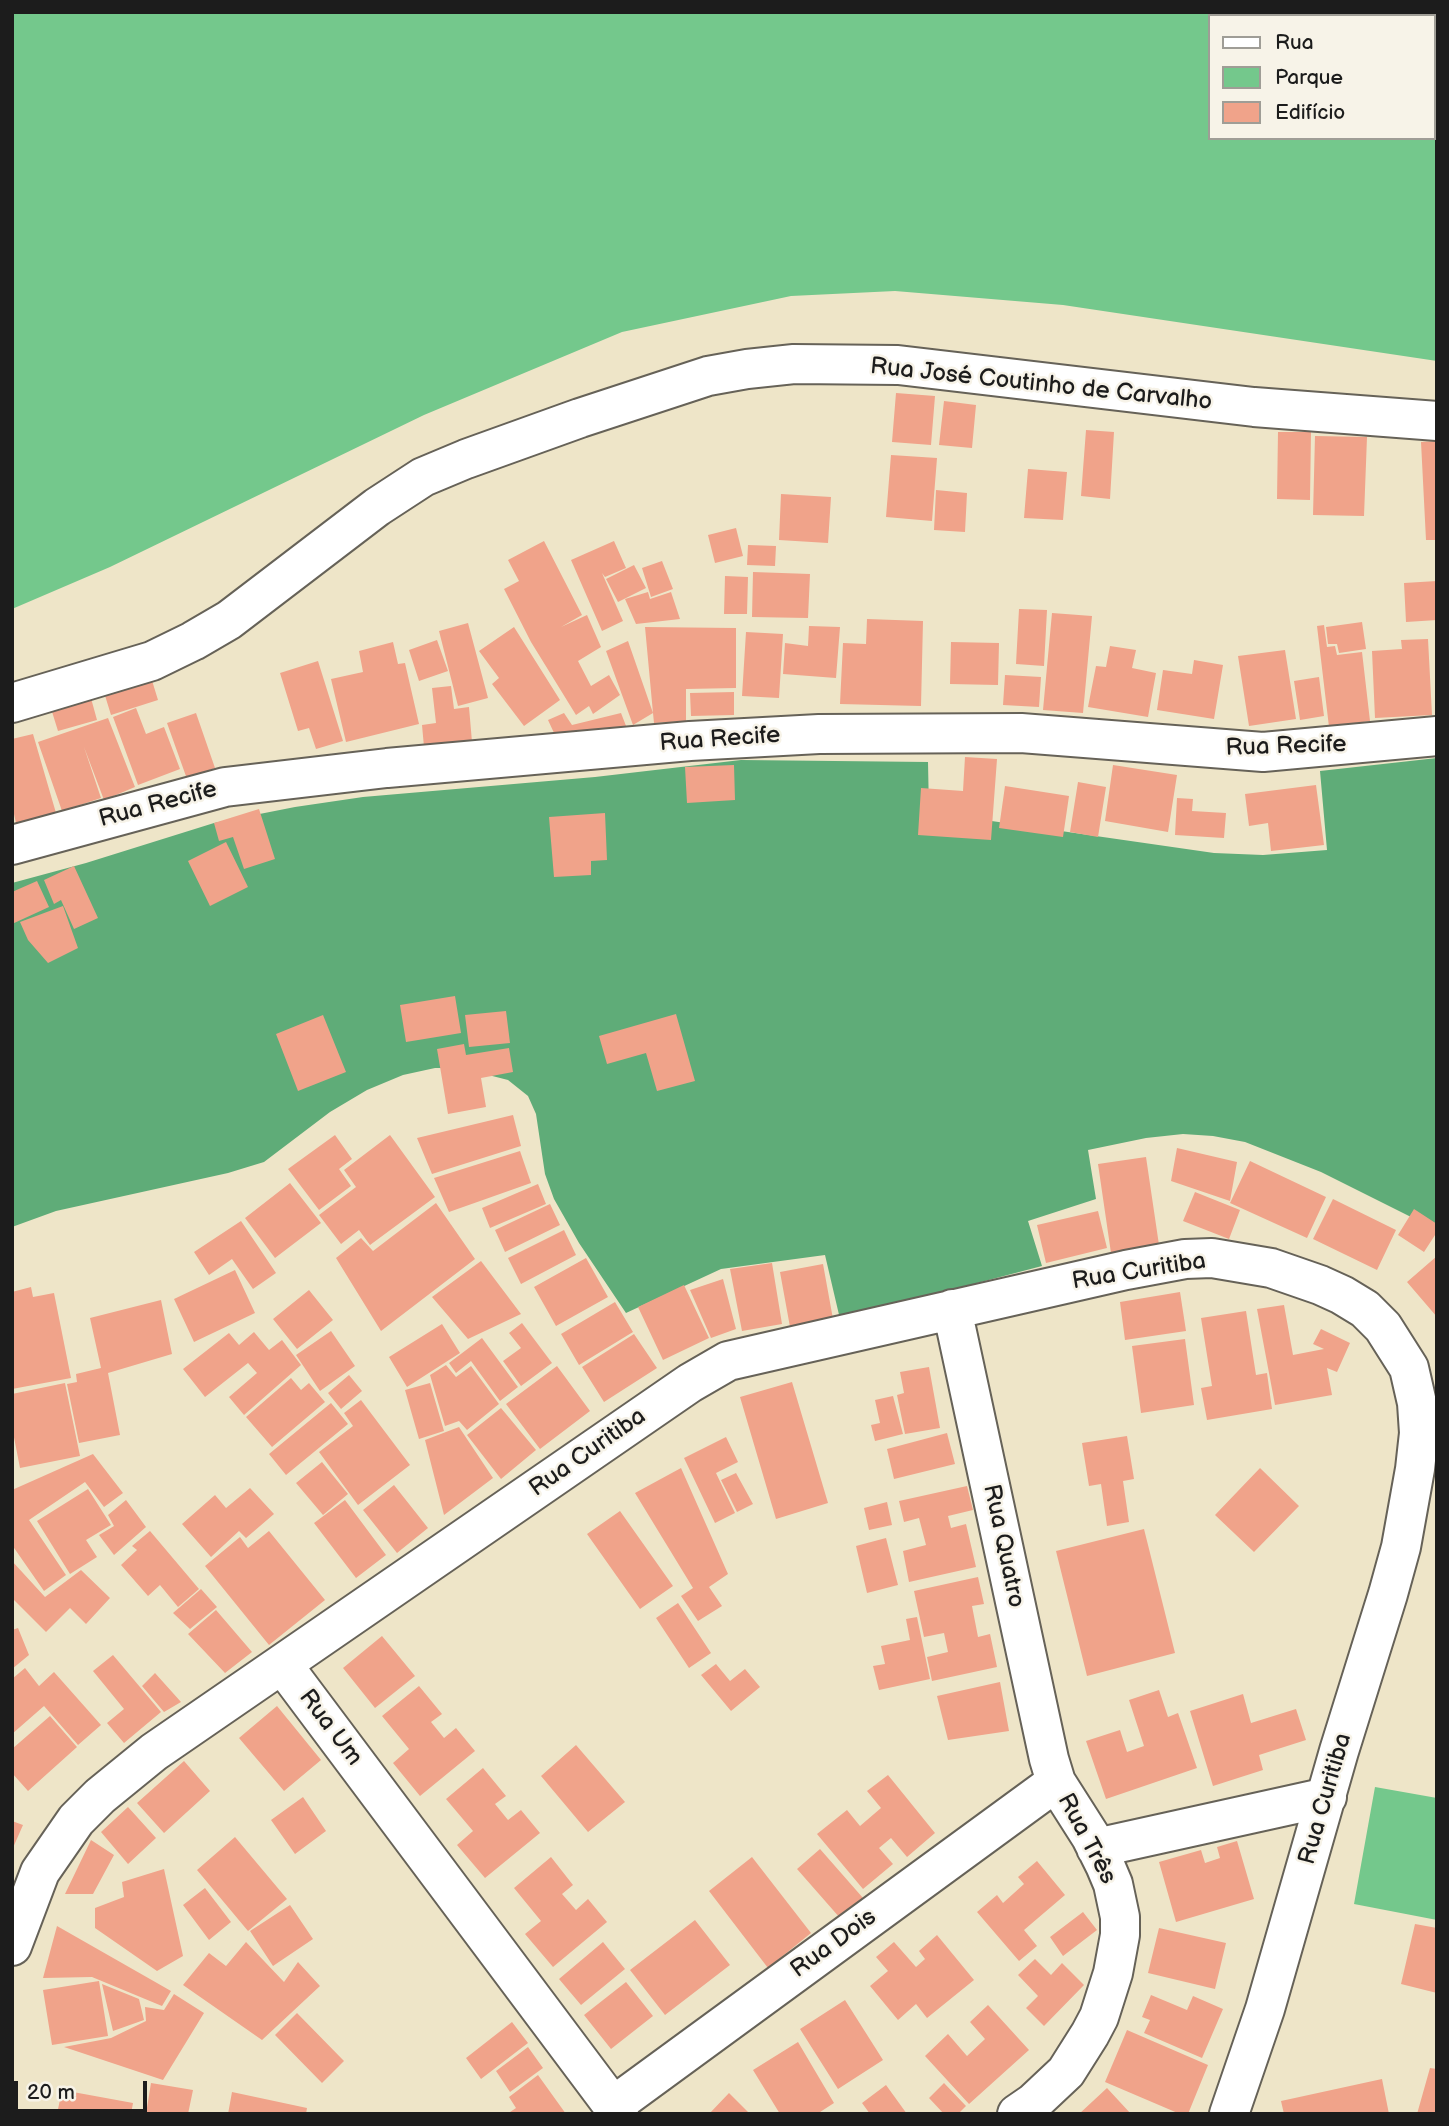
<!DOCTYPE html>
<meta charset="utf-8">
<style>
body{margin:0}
#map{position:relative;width:1449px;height:2126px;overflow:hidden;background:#eee5c8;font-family:"Balsamiq Sans",sans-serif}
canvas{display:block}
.frame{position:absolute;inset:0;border:14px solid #1c1c1c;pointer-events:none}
.legend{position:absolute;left:1208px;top:14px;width:228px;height:126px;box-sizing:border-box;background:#f7f3e8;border:2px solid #9f9d96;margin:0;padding:9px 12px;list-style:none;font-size:21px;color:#1c1c1c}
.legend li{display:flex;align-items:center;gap:14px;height:35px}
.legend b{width:35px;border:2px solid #9f9d96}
.scale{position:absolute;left:14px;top:2081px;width:133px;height:32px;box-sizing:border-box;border:4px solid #1c1c1c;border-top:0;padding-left:9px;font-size:21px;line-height:24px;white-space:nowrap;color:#1c1c1c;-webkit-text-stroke:5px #f7f3e8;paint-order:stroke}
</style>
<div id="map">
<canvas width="1449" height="2126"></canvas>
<div class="frame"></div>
<ul class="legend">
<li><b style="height:9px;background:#fff"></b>Rua</li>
<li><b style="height:19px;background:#74c88c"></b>Parque</li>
<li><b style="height:19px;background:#f0a38a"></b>Edifício</li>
</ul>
<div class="scale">20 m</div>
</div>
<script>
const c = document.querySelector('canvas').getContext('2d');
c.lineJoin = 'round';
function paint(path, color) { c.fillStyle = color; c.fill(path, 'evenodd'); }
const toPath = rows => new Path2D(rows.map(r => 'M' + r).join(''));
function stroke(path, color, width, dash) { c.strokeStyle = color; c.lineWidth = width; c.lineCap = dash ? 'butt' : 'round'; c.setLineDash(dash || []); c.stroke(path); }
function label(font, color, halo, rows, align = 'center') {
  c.font = font + ' "Balsamiq Sans",sans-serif'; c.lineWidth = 5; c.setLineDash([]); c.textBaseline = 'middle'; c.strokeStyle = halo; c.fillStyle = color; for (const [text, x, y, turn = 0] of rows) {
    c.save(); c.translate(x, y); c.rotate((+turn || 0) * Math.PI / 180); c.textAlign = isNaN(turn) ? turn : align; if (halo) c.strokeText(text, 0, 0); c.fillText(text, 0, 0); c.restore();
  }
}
paint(toPath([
 [12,12,1437,12,1437,361,1063,305,895,291,791,296,622,332,424,415,110,567,12,609],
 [1209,16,1433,16,1433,138,1209,138],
 [1375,1787,1437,1798,1437,1920,1354,1904]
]), '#74c88c');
paint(toPath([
 [1437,758,1437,1230,1321,1172,1245,1142,1213,1136,1183,1134,1146,1138,1088,1150,1096,1199,1028,1221,1042,1266,840,1319,825,1255,721,1269,626,1313,579,1243,554,1199,545,1174,536,1114,528,1096,508,1080,461,1068,435,1068,403,1075,367,1090,330,1112,264,1162,228,1173,56,1211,12,1227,12,883,86,863,214,823,295,807,363,797,595,777,741,760,928,762,929,812,1214,853,1263,855,1327,850,1320,771]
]), '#5fac78');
paint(toPath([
 [896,393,935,396,931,445,892,442],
 [944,401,976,405,972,448,939,445],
 [1086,430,1114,432,1110,499,1081,496],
 [1278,432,1311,432,1310,500,1277,499],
 [1315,436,1367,437,1364,516,1313,515],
 [1437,441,1437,540,1426,540,1421,442],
 [891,455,937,458,932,521,886,517],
 [1028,469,1067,472,1063,520,1024,518],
 [936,490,967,493,965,532,934,530],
 [781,494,831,497,828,543,779,540],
 [736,528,743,556,715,563,708,535],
 [544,541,582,615,561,627,587,615,601,647,578,661,591,686,609,675,620,695,593,714,589,706,576,715,531,642,504,589,519,581,508,560],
 [614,541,626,568,605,577,602,573,623,621,602,631,571,560],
 [748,545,776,546,775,566,747,565],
 [662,561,673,589,651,597,642,568],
 [634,565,646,588,618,602,606,579],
 [753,572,810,574,808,618,752,617],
 [725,576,748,577,747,614,724,614],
 [1437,581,1437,620,1406,622,1404,583],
 [648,592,650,599,671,592,680,619,636,624,625,599],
 [1019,609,1047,610,1044,666,1016,664],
 [1052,613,1092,616,1083,713,1043,710],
 [867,619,923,621,921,706,840,704,843,643,866,644],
 [1362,622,1366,649,1339,653,1337,644,1328,644,1326,627],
 [468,623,488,698,458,706,439,631],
 [1324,625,1327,647,1335,646,1337,655,1362,652,1370,721,1329,727,1317,626],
 [809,626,840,627,836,678,783,674,785,643,808,646],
 [514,627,560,700,524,726,492,684,499,678,479,651],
 [645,627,736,628,736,688,686,689,686,721,654,723,653,713,633,725,606,651,628,641,653,713],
 [746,632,783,634,779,698,742,696],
 [1428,639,1432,715,1375,718,1372,651,1402,649,1401,640],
 [437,640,448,671,419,681,409,650],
 [393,642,398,664,405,663,419,724,346,742,331,679,363,672,359,651],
 [951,642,999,643,998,685,950,684],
 [1110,646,1136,650,1132,668,1156,673,1148,717,1088,707,1096,666,1106,667],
 [1285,650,1296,719,1249,726,1238,656],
 [1194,660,1223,665,1214,719,1157,710,1163,670,1192,674],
 [318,661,343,741,316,749,309,728,298,731,280,673],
 [150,674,158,700,111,715,103,689],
 [1005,675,1041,677,1039,707,1003,705],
 [1319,677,1324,716,1300,720,1294,681],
 [451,686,454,709,469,707,472,742,424,747,422,725,436,723,432,688],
 [89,691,97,720,58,731,49,702],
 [734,692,734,715,691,716,690,693],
 [136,708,146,734,164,727,180,769,138,785,113,717],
 [196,713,215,768,187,779,167,723],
 [564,713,572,725,621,713,628,731,561,748,548,720],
 [108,718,135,787,104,800,84,747,101,798,62,811,38,742],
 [33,734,56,813,16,823,12,805,12,739],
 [965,757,997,759,991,840,918,835,921,788,963,791],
 [734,765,735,800,687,803,685,767],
 [1113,765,1177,775,1168,832,1105,821],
 [1078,782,1106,787,1098,837,1070,832],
 [1316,785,1324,845,1271,851,1268,823,1249,826,1245,794],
 [1005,786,1069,796,1063,837,999,828],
 [1177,798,1193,799,1192,811,1226,813,1224,838,1175,835],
 [259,809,275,859,244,869,233,837,219,841,214,823],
 [605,813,607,860,591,861,591,875,554,877,549,817],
 [226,842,248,887,210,906,188,861],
 [74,866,98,918,74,929,61,900,54,904,44,880],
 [37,881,49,907,12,924,12,892],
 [63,906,78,948,48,963,28,940,20,922],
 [455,996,461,1033,406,1042,400,1005],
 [506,1011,510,1043,469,1047,465,1015],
 [676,1014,695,1081,657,1091,646,1053,607,1064,599,1036],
 [323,1015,346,1072,298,1091,276,1034],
 [464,1044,466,1055,509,1048,513,1072,481,1078,486,1107,448,1114,437,1049],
 [513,1115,521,1146,432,1174,417,1138],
 [335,1135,352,1159,339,1169,351,1186,319,1210,288,1169],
 [390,1135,435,1197,370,1245,359,1230,341,1244,319,1215,356,1187,344,1170],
 [1177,1148,1237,1162,1230,1201,1171,1181],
 [520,1151,531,1183,449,1212,434,1178],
 [1146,1157,1159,1245,1111,1253,1098,1164],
 [1250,1161,1326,1197,1307,1238,1230,1203],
 [290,1183,321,1223,275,1258,245,1218],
 [538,1184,546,1204,490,1228,482,1208],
 [1195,1192,1240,1210,1229,1239,1183,1221],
 [1333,1199,1396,1230,1377,1270,1313,1239],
 [436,1203,475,1259,381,1331,336,1258,361,1238,373,1251],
 [550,1204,560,1225,505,1252,495,1230],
 [1414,1209,1437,1224,1437,1232,1424,1252,1398,1235],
 [1098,1211,1107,1248,1046,1263,1037,1225],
 [241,1221,276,1273,253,1289,232,1259,209,1275,194,1252],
 [564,1230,576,1255,521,1284,508,1258],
 [1437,1256,1437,1317,1407,1282],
 [586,1258,608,1297,556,1326,534,1287],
 [481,1261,521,1314,468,1339,432,1297],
 [772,1263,782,1324,742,1331,730,1269],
 [823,1264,833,1319,790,1327,780,1272],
 [235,1270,255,1313,194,1342,174,1299],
 [723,1279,736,1329,711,1338,690,1290],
 [684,1285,709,1338,663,1360,638,1307],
 [31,1287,33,1297,54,1293,71,1378,12,1389,12,1292],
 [309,1290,333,1320,297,1349,273,1319],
 [1180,1292,1186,1331,1125,1340,1120,1302],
 [161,1300,172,1354,108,1373,120,1435,79,1443,67,1384,77,1382,76,1374,101,1368,90,1318],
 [615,1302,633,1332,579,1365,561,1334],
 [1284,1305,1293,1355,1324,1349,1313,1344,1321,1329,1350,1343,1337,1372,1327,1368,1332,1395,1275,1405,1257,1309],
 [1246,1311,1256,1375,1267,1373,1272,1409,1207,1420,1201,1388,1212,1386,1201,1318],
 [522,1323,552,1363,521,1386,503,1361,521,1348,509,1333],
 [442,1324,460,1353,407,1387,389,1357],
 [331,1331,355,1366,320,1391,296,1355],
 [254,1332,269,1350,282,1340,301,1365,244,1415,229,1397,257,1373,248,1363,205,1397,183,1369,229,1333,239,1345],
 [634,1334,657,1368,604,1402,582,1367],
 [482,1338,518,1387,500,1401,471,1361,456,1373,449,1363],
 [1185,1339,1194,1405,1141,1413,1132,1346],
 [446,1365,456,1377,471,1366,499,1404,467,1430,459,1421,445,1426,430,1375],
 [557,1366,590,1411,540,1449,506,1404],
 [929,1367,940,1428,905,1434,897,1395,904,1393,900,1372],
 [349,1375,362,1391,341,1409,328,1393],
 [291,1378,301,1390,309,1383,325,1402,272,1447,246,1417],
 [792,1382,828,1503,776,1519,740,1397],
 [65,1383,80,1456,20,1468,12,1427,12,1394],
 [430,1383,444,1431,419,1439,405,1390],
 [893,1396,903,1434,875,1441,871,1425,880,1423,875,1400],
 [361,1400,410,1465,358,1505,319,1452,353,1426,344,1413],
 [331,1403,348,1424,286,1475,269,1454],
 [501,1408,536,1450,501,1479,467,1435],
 [459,1427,493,1478,444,1515,425,1440],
 [947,1433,955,1464,894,1479,887,1449],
 [1127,1436,1134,1479,1123,1481,1129,1522,1107,1526,1101,1484,1089,1486,1082,1443],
 [726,1437,738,1462,716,1473,735,1513,715,1523,684,1458],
 [93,1454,123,1493,104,1507,85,1482,29,1520,66,1575,44,1591,12,1545,12,1490],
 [322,1462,348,1494,323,1515,296,1483],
 [681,1468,728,1574,709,1587,722,1606,698,1621,681,1596,693,1588,635,1493],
 [1260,1468,1299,1506,1254,1552,1215,1515],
 [736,1473,753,1504,737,1512,721,1480],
 [394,1485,428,1528,397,1553,363,1510],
 [967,1486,973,1510,948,1516,951,1528,966,1524,976,1567,909,1582,903,1551,926,1545,919,1518,904,1522,899,1501],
 [250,1488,274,1514,246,1538,239,1531,211,1557,182,1524,215,1495,226,1508],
 [88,1489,111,1525,86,1540,97,1557,70,1574,37,1521],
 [126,1500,146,1527,114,1555,99,1535,114,1526,108,1515],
 [345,1500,386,1555,356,1578,314,1523],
 [887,1502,892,1525,869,1530,864,1508],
 [620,1511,673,1586,640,1609,587,1534],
 [1144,1529,1175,1653,1087,1676,1056,1551],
 [150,1531,199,1589,178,1607,160,1585,148,1596,121,1565,137,1550,132,1546],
 [269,1531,325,1600,269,1645,205,1566,240,1537,248,1548],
 [886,1538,898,1585,867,1593,856,1546],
 [12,1561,45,1597,81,1570,110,1598,86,1624,70,1608,46,1632,12,1598],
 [978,1577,984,1604,972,1606,978,1637,990,1634,997,1667,932,1681,927,1657,948,1652,944,1633,924,1637,914,1591],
 [201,1589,217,1607,190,1629,173,1613],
 [678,1603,711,1653,689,1668,656,1618],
 [216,1610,252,1652,225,1673,188,1634],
 [917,1617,930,1679,879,1690,873,1666,885,1664,881,1646,910,1640,906,1619],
 [18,1628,29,1655,12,1669,12,1630],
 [382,1636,415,1676,375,1708,343,1668],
 [113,1655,161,1712,124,1743,107,1723,124,1709,93,1671],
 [716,1664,730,1681,745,1669,760,1687,731,1711,701,1675],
 [25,1668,39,1686,54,1672,101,1725,78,1745,44,1706,12,1734,12,1679],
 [155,1673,181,1702,164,1712,142,1686],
 [1000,1682,1009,1731,948,1740,937,1696],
 [419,1686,442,1714,431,1722,444,1738,456,1728,475,1751,420,1796,393,1763,409,1749,382,1716],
 [1159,1690,1168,1717,1178,1713,1197,1768,1106,1799,1086,1741,1120,1730,1127,1752,1144,1746,1129,1700],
 [1243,1694,1251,1723,1296,1709,1306,1740,1259,1755,1263,1770,1213,1786,1190,1711],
 [277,1706,321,1760,284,1791,239,1738],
 [50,1716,77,1747,28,1791,12,1773,12,1749],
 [576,1745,625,1802,588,1832,541,1776],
 [184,1761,210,1791,164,1833,137,1803],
 [483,1768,506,1796,495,1804,508,1820,521,1810,540,1833,485,1878,457,1845,473,1831,446,1799],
 [888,1775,935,1833,907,1857,891,1838,879,1848,893,1864,863,1889,817,1834,847,1810,860,1826,881,1808,867,1791],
 [303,1797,326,1831,295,1854,271,1820],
 [128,1807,156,1838,128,1864,101,1832],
 [12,1821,23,1825,12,1850],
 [235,1837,287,1899,248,1931,197,1870],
 [91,1840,114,1855,93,1894,65,1894],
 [1237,1841,1254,1899,1176,1922,1159,1862,1201,1850,1205,1863,1220,1858,1217,1847],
 [820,1849,863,1898,840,1918,797,1869],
 [551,1857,573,1885,562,1894,576,1910,588,1899,607,1922,553,1967,525,1934,541,1921,514,1888],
 [752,1857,811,1933,768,1968,709,1891],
 [1037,1861,1065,1895,1024,1930,1037,1946,1019,1961,977,1912,997,1895,1003,1903,1024,1884,1018,1877],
 [164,1869,183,1956,157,1971,95,1928,95,1908,124,1897,122,1882],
 [205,1888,231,1922,209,1940,183,1905],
 [290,1905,313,1939,273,1966,250,1931],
 [1083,1912,1097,1930,1063,1956,1050,1937],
 [695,1920,730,1965,665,2015,630,1970],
 [1415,1924,1437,1928,1437,1993,1401,1984],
 [57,1926,171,1991,162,2006,92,1977,43,1978],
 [1159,1928,1226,1943,1215,1989,1148,1973],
 [937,1935,974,1980,927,2018,916,2004,898,2020,870,1986,888,1971,876,1957,894,1942,916,1967,925,1959,919,1951],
 [246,1942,284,1982,298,1962,320,1986,262,2040,183,1985,209,1953,226,1966],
 [603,1942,625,1969,581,2005,559,1979],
 [1035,1959,1051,1975,1062,1963,1084,1985,1044,2026,1026,2008,1038,1996,1018,1975],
 [99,1981,108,2036,52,2045,43,1990],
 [626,1982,653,2016,611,2049,584,2015],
 [102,1984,139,1999,144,2020,113,2031],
 [174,1994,204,2013,163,2080,64,2047,111,2038,146,2021,145,2007,164,2010],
 [1151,1995,1187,2010,1193,1996,1223,2009,1202,2058,1144,2033,1150,2020,1142,2017],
 [845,2000,883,2060,838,2089,800,2029],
 [988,2005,1029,2050,969,2104,925,2056,948,2034,967,2056,985,2039,970,2022],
 [297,2013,344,2061,322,2083,275,2035],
 [512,2022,528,2043,481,2079,466,2058],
 [1127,2030,1208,2065,1188,2114,1180,2114,1105,2082],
 [798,2042,834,2103,817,2114,780,2114,753,2070],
 [528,2047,543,2068,510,2092,496,2071],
 [1430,2068,1437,2069,1437,2114,1417,2114],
 [538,2075,566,2114,507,2114,516,2108,509,2097],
 [1382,2079,1389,2114,1284,2114,1281,2101],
 [151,2083,193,2090,188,2114,146,2114],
 [944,2083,966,2106,958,2114,944,2114,929,2098],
 [886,2085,907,2114,870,2114,862,2103],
 [1107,2088,1131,2114,1079,2114],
 [62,2090,133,2103,131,2114,57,2114],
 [232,2092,307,2108,306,2114,228,2114],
 [729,2093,750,2114,709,2114]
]), '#f0a38a');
const minor = toPath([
 [12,703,152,661,193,641,229,620,377,507,423,477,466,459,580,418,708,376,747,369,794,364,898,365,1254,407,1437,421],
 [952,1309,1049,1759,1056,1782,1091,1837,1105,1865,1113,1884,1120,1917,1120,1935,1113,1973,1099,2017,1090,2034,1066,2072,1033,2103,1017,2114],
 [282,1664,690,1383,728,1361,1126,1270,1185,1259,1212,1258,1271,1268,1320,1285,1342,1295,1365,1309,1383,1327,1409,1368,1417,1403,1419,1433,1415,1469,1401,1547,1388,1594,1339,1751,1265,2009,1229,2114],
 [1096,1848,1327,1797],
 [12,1946,40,1872,76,1820,100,1796,154,1752,282,1664,619,2114],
 [613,2106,1056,1782]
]);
const tertiary = toPath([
 [12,845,225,787,387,768,690,741,819,734,1021,733,1263,752,1437,736]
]);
stroke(minor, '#666258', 42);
stroke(tertiary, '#666258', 42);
stroke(minor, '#fff', 38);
stroke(tertiary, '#fff', 38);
label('24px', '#1c1c1c', '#f7f3e8', [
 ["Rua José Coutinho de Carvalho",1041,385,6],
 ["Rua Recife",720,740,-4],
 ["Rua Recife",1286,747,-2],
 ["Rua Recife",158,805,-15],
 ["Rua Curitiba",1139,1272,-9],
 ["Rua Curitiba",588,1453,-35],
 ["Rua Quatro",1003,1546,78],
 ["Rua Um",330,1728,53],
 ["Rua Curitiba",1326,1799,-74],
 ["Rua Três",1086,1839,62],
 ["Rua Dois",834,1944,-36]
]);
</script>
